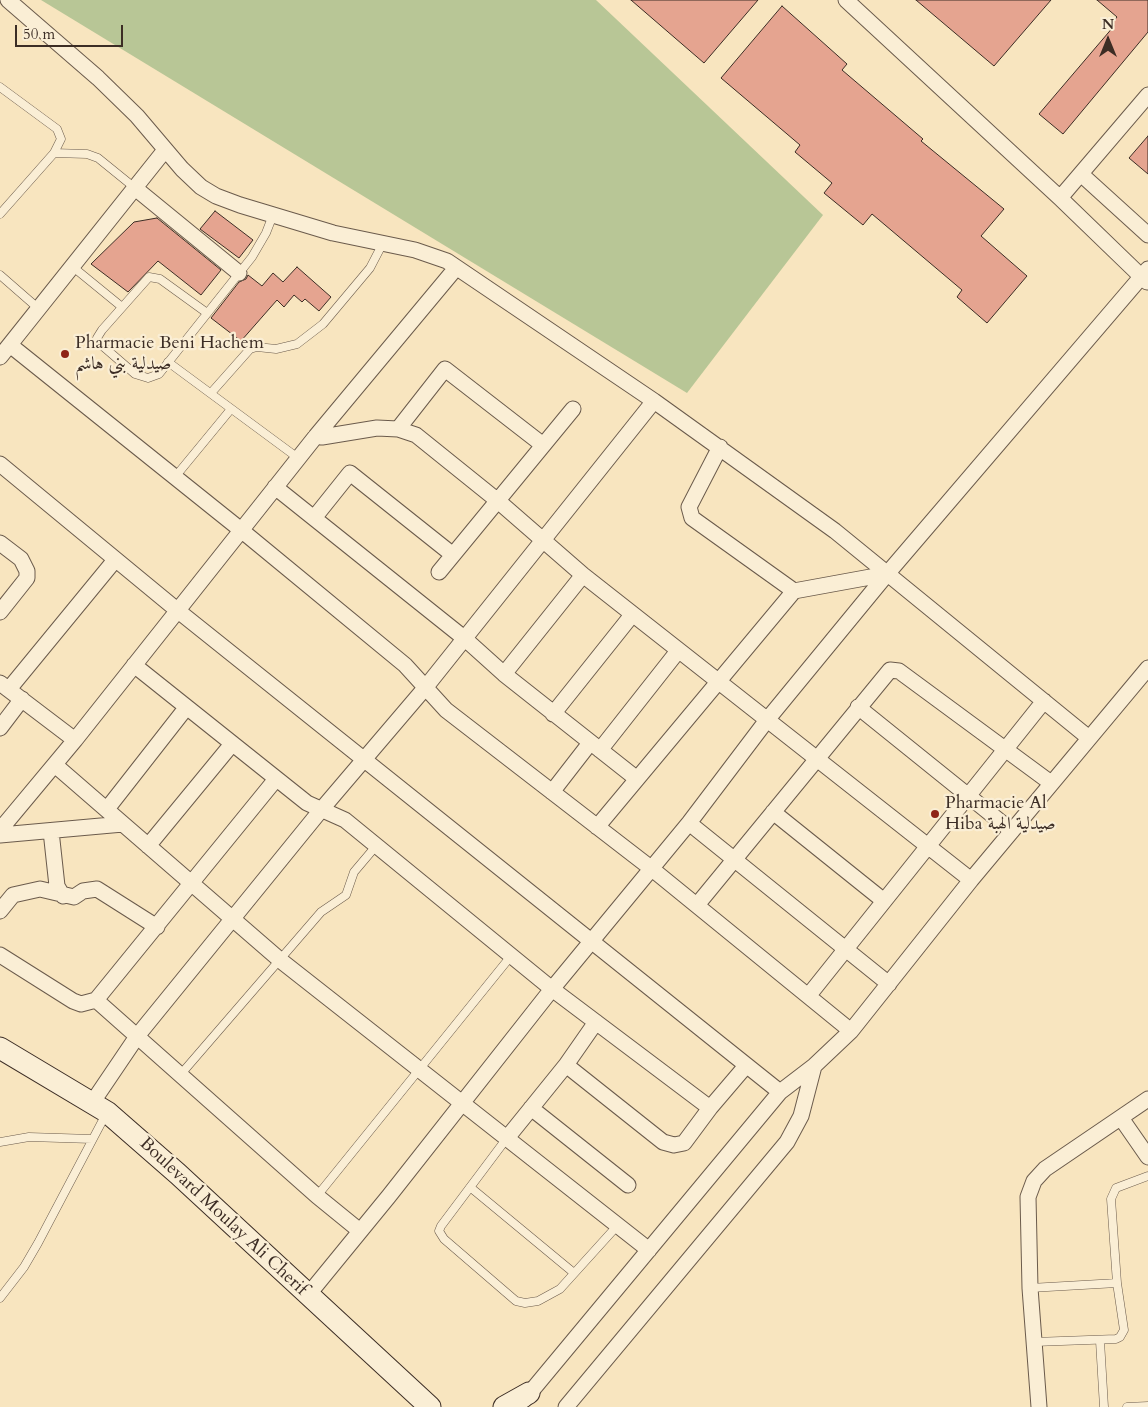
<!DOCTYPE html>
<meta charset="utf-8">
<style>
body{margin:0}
#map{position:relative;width:1148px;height:1407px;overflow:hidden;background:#f8e5bf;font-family:Cardo,serif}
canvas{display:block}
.north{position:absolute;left:1083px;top:15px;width:50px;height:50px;-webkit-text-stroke:4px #faeed5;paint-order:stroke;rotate:0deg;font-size:14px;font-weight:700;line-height:20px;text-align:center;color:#3c2d25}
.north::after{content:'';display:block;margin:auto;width:18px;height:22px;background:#3c2d25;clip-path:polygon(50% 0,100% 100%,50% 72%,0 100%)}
.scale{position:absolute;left:15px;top:25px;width:108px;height:22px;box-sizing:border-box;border:2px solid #3c2d25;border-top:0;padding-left:6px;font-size:15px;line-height:18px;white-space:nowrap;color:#3c2d25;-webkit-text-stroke:4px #faeed5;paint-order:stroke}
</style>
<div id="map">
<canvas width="1148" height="1407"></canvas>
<div class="north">N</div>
<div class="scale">50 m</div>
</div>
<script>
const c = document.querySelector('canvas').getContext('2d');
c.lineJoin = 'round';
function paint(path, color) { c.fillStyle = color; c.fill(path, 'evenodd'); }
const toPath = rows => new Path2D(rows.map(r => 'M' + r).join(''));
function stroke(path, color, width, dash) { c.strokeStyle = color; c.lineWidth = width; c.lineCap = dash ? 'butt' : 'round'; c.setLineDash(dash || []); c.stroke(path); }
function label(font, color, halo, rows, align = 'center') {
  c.font = font + ' Cardo,Amiri,serif'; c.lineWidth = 4.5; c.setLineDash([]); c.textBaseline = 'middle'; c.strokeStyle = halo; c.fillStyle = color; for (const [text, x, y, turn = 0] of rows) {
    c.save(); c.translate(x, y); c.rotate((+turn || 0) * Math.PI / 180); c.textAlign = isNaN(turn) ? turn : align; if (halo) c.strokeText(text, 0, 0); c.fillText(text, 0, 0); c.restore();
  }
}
paint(toPath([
 [41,0,596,0,823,215,687,393]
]), '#b8c696');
const building = toPath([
 [631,0,758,0,704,63,631,0],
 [916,0,1051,0,994,66,916,0],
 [1097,0,1148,0,1148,32,1063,134,1039,114,1114,26,1112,23,1117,17,1097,0],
 [782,6,847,64,842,70,923,139,921,141,1004,209,981,236,1027,276,987,323,957,297,962,290,872,214,863,225,824,193,832,183,795,152,800,145,721,78,782,6],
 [1148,136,1148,174,1129,158,1148,136],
 [215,211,253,240,239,258,200,229,215,211],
 [157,218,221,270,201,295,158,261,128,292,91,264,134,222,157,218],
 [297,267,331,297,319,311,305,299,302,302,294,295,284,307,277,300,241,341,211,318,239,282,246,279,248,275,262,286,273,273,283,282,297,267]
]);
paint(building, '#e5a490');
stroke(building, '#3c2d25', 1);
const service = toPath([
 [0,87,57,129,61,139,54,153,0,214],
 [54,153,87,154,98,158,135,188],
 [73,267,122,307],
 [0,275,39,309],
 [207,313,160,279,149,277,102,330,97,338,98,342,135,374,148,378,159,374,252,257,266,233,273,215],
 [168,362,298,458],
 [211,393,250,349,257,347,276,349,297,344,323,324,370,268,383,243],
 [175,477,231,409],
 [181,1074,321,912,346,895,354,872,376,846],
 [507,1138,441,1226,439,1231,444,1239,516,1301,525,1303,538,1301,560,1289,617,1226],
 [0,1142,29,1137,92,1139],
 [470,1187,574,1273],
 [317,1196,511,956],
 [1117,1283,1111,1199,1116,1188,1148,1176],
 [1030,1288,1117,1283,1124,1330,1120,1337,1116,1339,1034,1342],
 [0,1298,24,1267,38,1243,106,1114],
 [1100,1341,1104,1407],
 [1127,1407,1148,1406]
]);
const minor = toPath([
 [8,0,98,78,137,116,182,169,201,187,216,196,240,205,333,233,415,250,447,261,654,401,835,531,1089,738],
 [846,0,1060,198,1147,282],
 [1082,175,1148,235],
 [135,188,239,273],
 [1060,198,1148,95],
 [10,345,241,530,405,665,446,710,652,869,851,1031],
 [0,357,165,150],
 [398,429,445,369,543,445],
 [316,436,322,437,377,428,398,429,416,435,498,501,583,575,971,880],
 [720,447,689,507,692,518,794,591,887,574],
 [0,464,177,610,780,1092],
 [275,487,464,638,504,674,637,779],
 [314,518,350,473,453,555],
 [0,543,21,559,27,571,27,578,0,612],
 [439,572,573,409],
 [134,665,307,803,345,820,552,989,710,1108,745,1067],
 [504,674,583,575],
 [0,683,75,740],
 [9,689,115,560],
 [858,707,1012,831],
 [553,714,632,615],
 [0,728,22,699],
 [600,750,678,651],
 [55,765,280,960,649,1250],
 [552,792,590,743],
 [107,809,186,708],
 [773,812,884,901],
 [689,823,889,984],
 [597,827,794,591],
 [0,830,75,740,316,436,456,268],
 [51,831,57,886,63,896],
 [0,835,123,824],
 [148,846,232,744],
 [697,905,890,670,899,671,1051,783],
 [0,911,13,895,40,889,74,897,83,891,97,889,157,927],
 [0,955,73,1001,81,1004,96,1000,276,779],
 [809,995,1044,701],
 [96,1000,317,1196,360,1231],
 [566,1065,663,1142,674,1145,684,1143,710,1108],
 [92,1103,138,1035,321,810,425,688,654,401],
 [531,1108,628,1185],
 [1121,1118,1148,1157],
 [507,1138,566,1065,596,1022],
 [308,1295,389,1196,552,989,689,823,767,720,887,574,1148,269],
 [524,1400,780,1092,814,1066,851,1031,971,880,1148,668],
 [566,1407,787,1142,801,1116,814,1066],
 [1039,1407,1030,1288,1028,1197,1034,1181,1045,1169,1148,1099]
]);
const secondary = toPath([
 [0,1048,107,1112,178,1174,430,1407],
 [504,1407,529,1393]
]);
stroke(service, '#6b5b4c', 9);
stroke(minor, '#6b5b4c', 17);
stroke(secondary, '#3c2d25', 23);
stroke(service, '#faeed5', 8);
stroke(minor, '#faeed5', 15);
stroke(secondary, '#faeed5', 21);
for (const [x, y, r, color] of [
 [65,354,5,"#8f2418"],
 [935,814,5,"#8f2418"]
]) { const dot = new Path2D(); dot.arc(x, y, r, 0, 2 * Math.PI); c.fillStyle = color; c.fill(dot); stroke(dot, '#faeed5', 2); }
label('18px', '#3c2d25', '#faeed5', [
 ["Pharmacie Beni Hachem",75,344],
 ["صيدلية بني هاشم",75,365],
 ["Pharmacie Al",945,804],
 ["Hiba صيدلية الهبة",945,825]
], 'left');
label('18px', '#3c2d25', '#faeed5', [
 ["Boulevard Moulay Ali Cherif",223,1217,43]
]);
</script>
